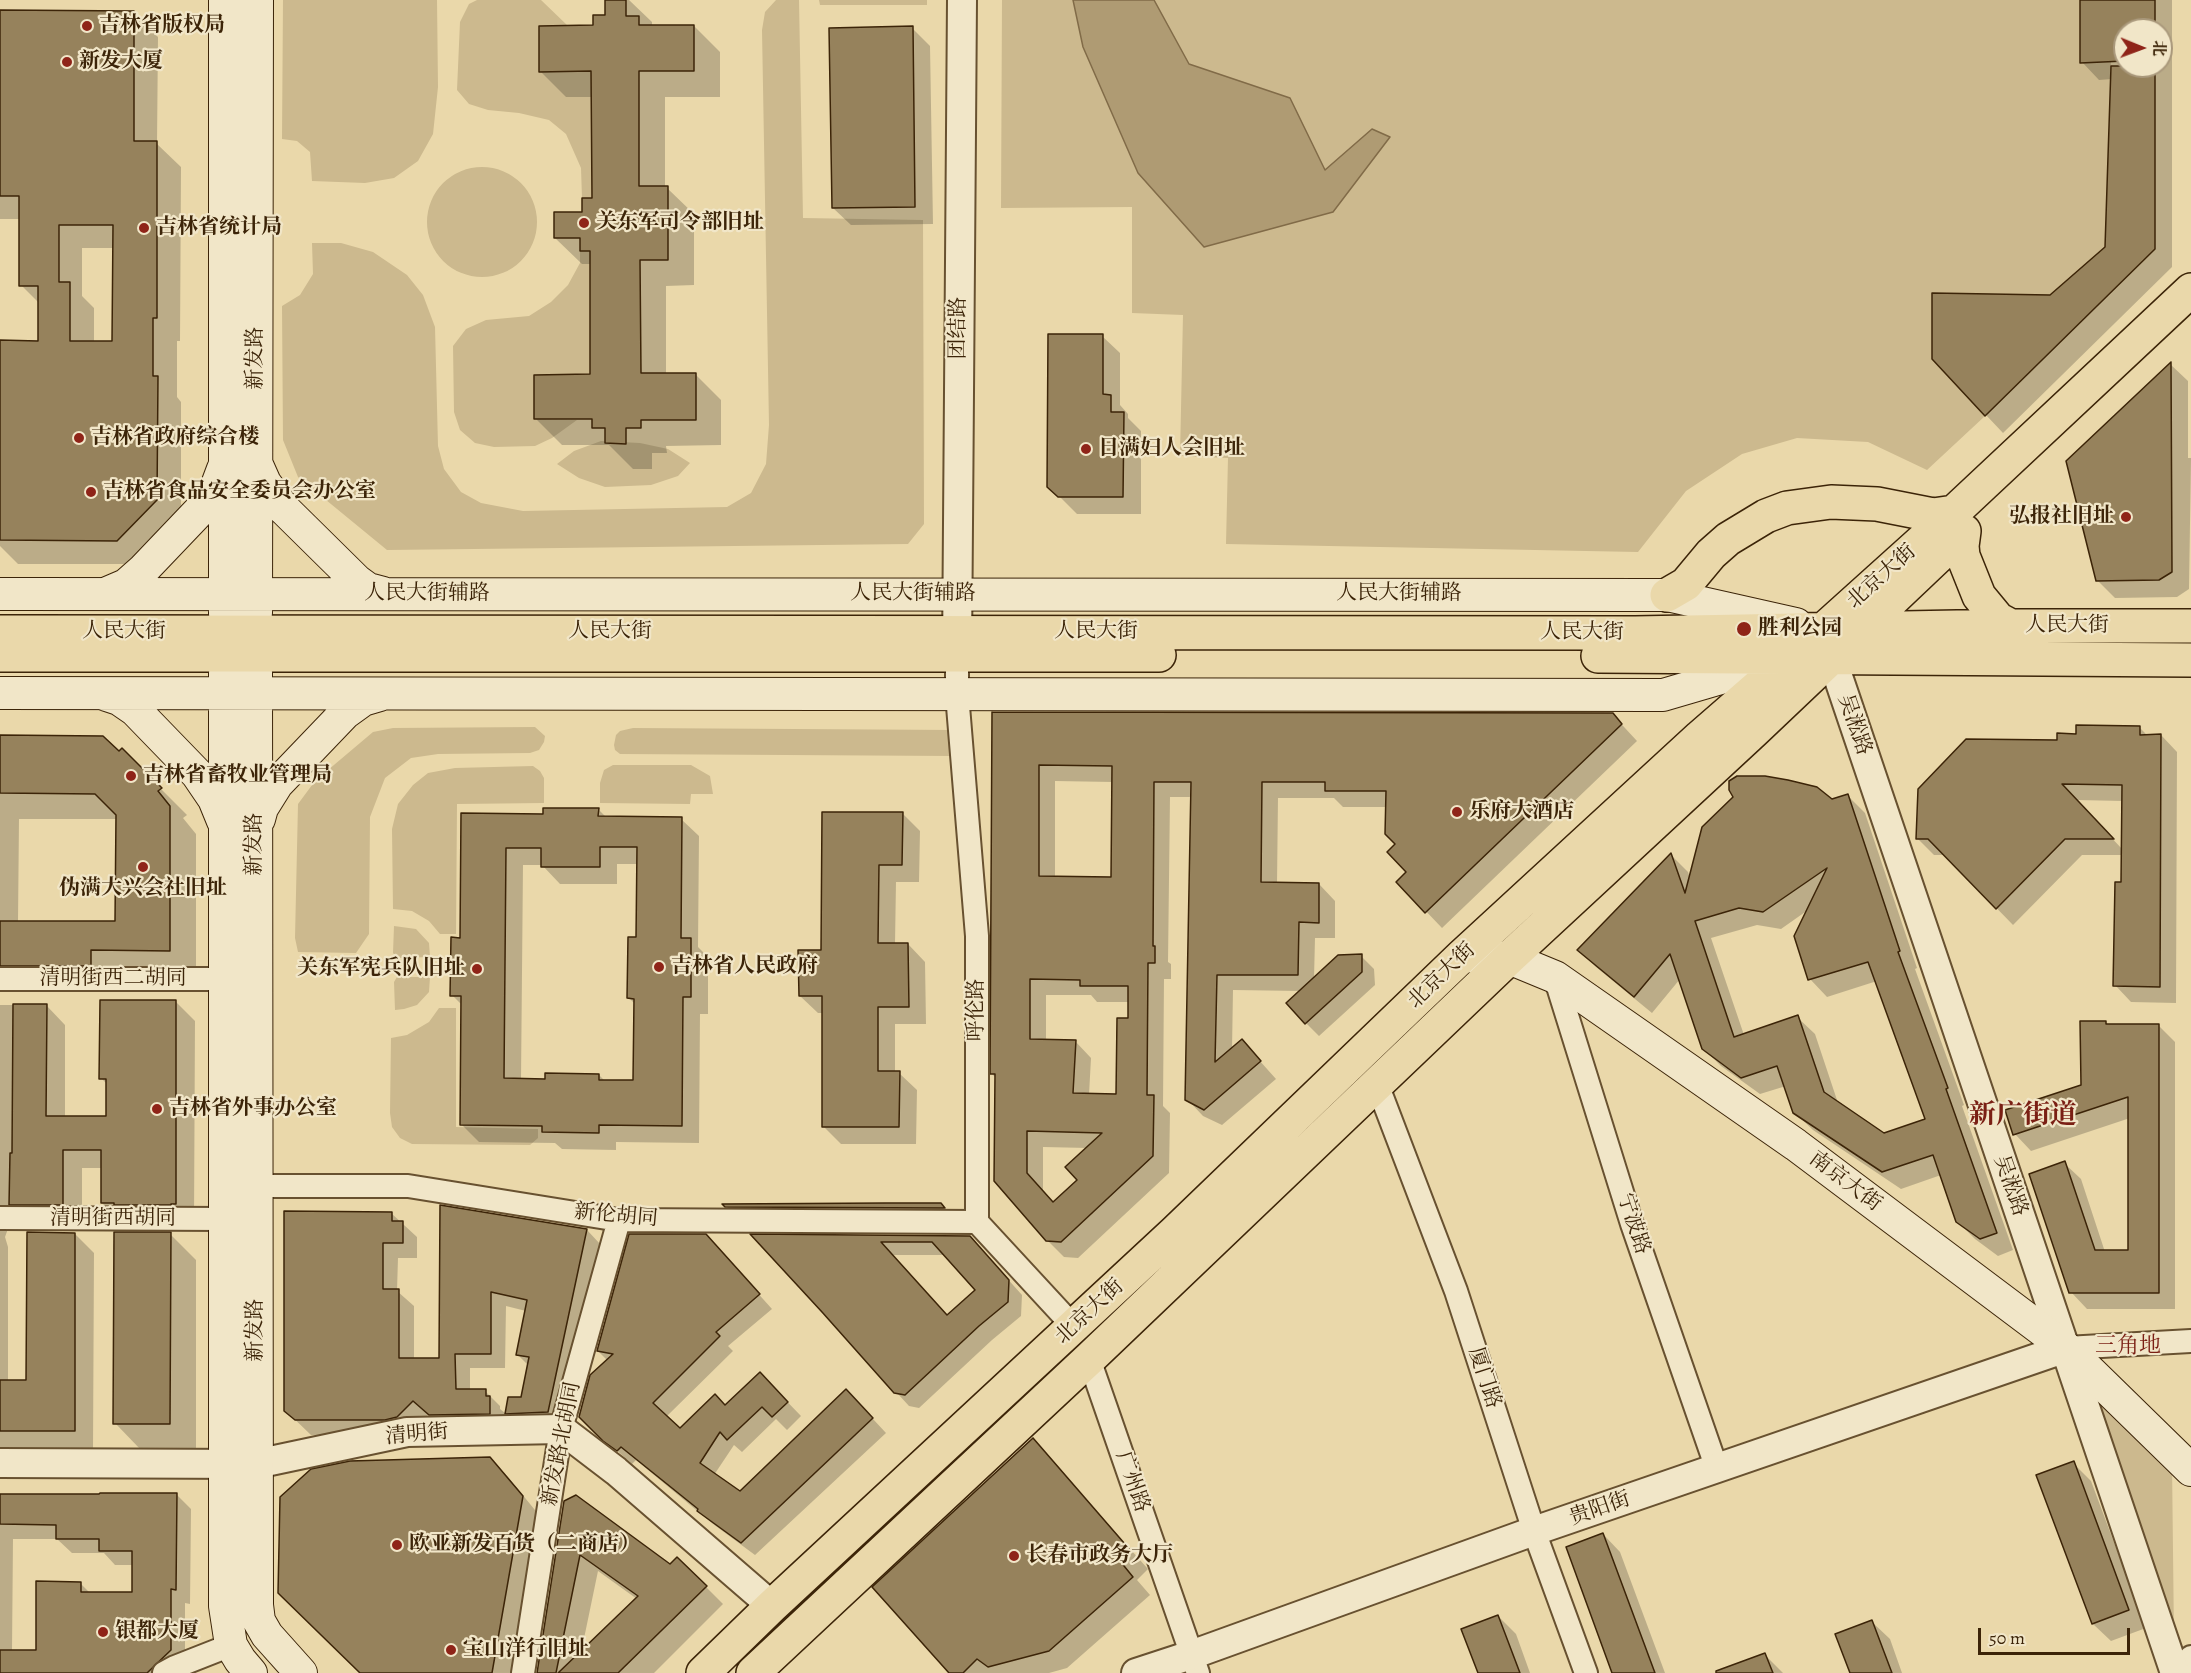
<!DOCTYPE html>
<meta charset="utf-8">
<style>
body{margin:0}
#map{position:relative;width:2191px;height:1673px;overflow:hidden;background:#ead8aa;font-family:Alegreya,"Noto Serif SC",serif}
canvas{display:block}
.north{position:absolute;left:2113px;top:18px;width:60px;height:60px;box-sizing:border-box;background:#f1e6c8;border:2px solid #a9987b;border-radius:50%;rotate:91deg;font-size:16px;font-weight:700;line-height:24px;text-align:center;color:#3c2408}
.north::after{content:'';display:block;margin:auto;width:21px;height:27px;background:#8f2418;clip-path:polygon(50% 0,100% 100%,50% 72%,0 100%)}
.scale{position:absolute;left:1978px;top:1628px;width:152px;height:27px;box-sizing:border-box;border:3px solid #3c2408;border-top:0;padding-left:8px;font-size:18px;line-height:21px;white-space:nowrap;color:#3c2408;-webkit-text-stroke:4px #f1e6c8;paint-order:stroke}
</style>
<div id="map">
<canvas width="2191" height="1673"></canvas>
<div class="north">北</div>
<div class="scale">50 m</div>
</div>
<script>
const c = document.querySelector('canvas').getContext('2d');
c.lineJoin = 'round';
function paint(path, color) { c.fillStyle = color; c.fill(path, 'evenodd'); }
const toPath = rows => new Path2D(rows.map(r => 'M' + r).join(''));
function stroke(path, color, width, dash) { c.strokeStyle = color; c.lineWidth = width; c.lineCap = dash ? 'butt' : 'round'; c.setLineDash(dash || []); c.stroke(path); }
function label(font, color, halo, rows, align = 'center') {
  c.font = font + ' Alegreya,"Noto Serif SC",serif'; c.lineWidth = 4.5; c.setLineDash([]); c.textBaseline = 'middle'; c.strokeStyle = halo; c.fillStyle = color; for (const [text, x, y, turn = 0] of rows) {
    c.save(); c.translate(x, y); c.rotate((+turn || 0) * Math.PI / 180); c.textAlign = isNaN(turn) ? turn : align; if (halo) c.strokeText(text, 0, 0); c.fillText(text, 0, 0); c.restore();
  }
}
paint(toPath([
 [283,0,437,0,438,87,433,134,418,161,394,178,365,183,312,181,310,152,297,141,282,139],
 [477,0,541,0,567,25,539,26,539,72,591,71,592,198,582,198,581,168,566,134,549,120,519,113,488,110,469,104,457,90,460,22,469,4],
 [776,0,799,0,803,218,923,220,924,524,908,544,387,550,298,477,283,440,282,306,300,295,313,274,312,243,341,243,373,252,407,275,423,295,435,327,438,446,444,469,461,492,481,503,523,511,727,507,751,493,766,464,769,425,762,30,765,12],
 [819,0,927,0,927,5,820,5],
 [1002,0,2080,0,2080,62,2111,62,2105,247,2050,295,1932,293,1932,359,1985,416,1927,470,1868,442,1797,438,1742,454,1686,491,1638,552,1226,544,1228,458,1180,456,1183,315,1132,313,1132,207,1001,208],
 '427 222a55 55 0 1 1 110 0a55 55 0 1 1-110 0Z',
 [580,251,590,251,590,374,534,375,534,419,577,420,552,438,535,446,494,447,475,443,460,430,454,412,453,346,466,329,486,320,529,316,551,302,568,285,580,263],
 [601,441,640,443,668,449,690,463,678,476,651,485,605,487,579,478,557,464,574,451],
 [535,727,545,736,544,742,539,750,530,753,438,754,411,758,385,778,370,817,369,934,356,953,298,952,295,938,298,804,315,781,373,732,393,728],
 [633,728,953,730,953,756,620,754,615,750,614,745,616,735,620,731],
 [613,765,691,765,710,776,713,794,691,794,690,804,600,803,600,783,604,770],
 [533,766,540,771,544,778,544,803,457,804,456,934,440,934,429,921,412,911,393,909,392,829,398,804,413,785,428,773,455,768],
 [394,926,416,929,429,943,430,957,397,958,393,953],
 [397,977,430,977,429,992,417,1005,404,1009,395,1010,394,982],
 [439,1008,456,1008,456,1127,538,1129,538,1138,530,1145,412,1144,400,1138,392,1127,390,1113,391,1038,407,1035,429,1022],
 [2072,1360,2172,1463,2174,1639]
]), '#ccb98e');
const water = toPath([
 [1073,0,1154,0,1189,64,1290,98,1325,170,1372,129,1390,137,1333,212,1204,247,1138,173,1083,47,1073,0]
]);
paint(water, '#af9b73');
stroke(water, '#816b48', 1.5);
paint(toPath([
 [607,0,629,0,652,22,652,26,694,26,720,52,720,97,665,97,665,188,667,188,694,214,694,285,666,286,666,374,695,374,721,400,721,445,666,446,667,453,652,453,652,469,633,469,609,445,562,445,536,419,592,376,592,264,582,264,555,238,584,213,593,200,593,97,566,97,540,71,606,17],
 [2081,0,2172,0,2172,267,2003,433,1933,359,2051,296,2107,248,2112,79,2099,80,2082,62],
 [2125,30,2161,30,2161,66,2125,66],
 [0,12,134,13,158,37,157,144,181,167,180,341,177,341,177,397,181,402,181,524,142,564,18,564,0,546,0,342,39,342,40,304,21,285,21,219,0,219],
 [82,248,114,248,114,342,94,342,94,308,82,296],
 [912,28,930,46,933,224,851,225,833,208],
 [1102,336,1120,353,1120,405,1128,414,1128,418,1141,431,1141,514,1077,514,1049,486],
 [2170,364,2188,381,2188,458,2191,458,2189,589,2177,597,2115,598,2097,580],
 [994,714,1612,714,1637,741,1442,928,1398,882,1408,872,1397,844,1387,807,1343,807,1334,798,1278,798,1277,884,1319,884,1335,901,1335,938,1315,938,1314,979,1361,956,1374,969,1375,985,1319,1036,1306,1023,1301,991,1233,990,1232,1050,1242,1041,1276,1079,1222,1125,1203,1116,1187,1099,1192,797,1170,797,1168,962,1171,964,1171,979,1164,979,1163,1106,1170,1113,1169,1173,1078,1258,1064,1257,1047,1240,996,1078,992,1074],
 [1055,781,1113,782,1112,878,1055,878],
 [1046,995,1091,995,1097,1002,1129,1002,1129,1019,1117,1095,1089,1095,1091,1058,1075,1041,1046,1041],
 [1043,1147,1088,1148,1079,1180,1054,1203,1043,1191],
 [2139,727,2148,736,2161,735,2177,752,2176,1003,2131,1002,2115,985,2123,884,2123,855,2082,855,2013,925,1945,855,1934,855,1917,838,2059,742,2077,735],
 [2076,800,2124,801,2123,850],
 [0,737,119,753,122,750,187,815,183,818,196,834,196,976,117,976,117,991,0,992],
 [19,819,117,819,117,923,18,922],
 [1848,796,1865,813,1917,968,1915,969,1964,1105,1962,1106,2013,1250,1998,1256,1975,1239,1957,1221,1941,1175,1901,1189,1813,1130,1795,1113,1786,1086,1760,1094,1721,1066,1703,1048,1680,979,1652,1013,1596,967,1579,950,1671,855,1688,872,1690,878,1831,800],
 [1808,910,1796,936,1810,979,1827,997,1877,981,1927,1120,1884,1135,1838,1103,1815,1034,1797,1017,1744,1035,1711,938,1757,925,1781,929],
 [598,809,607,818,681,819,699,836,698,947,708,957,708,1014,700,1014,699,1143,616,1142,616,1150,562,1149,555,1143,479,1142,461,1124,463,1006,452,995,462,939,463,815,544,816],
 [617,864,638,864,637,938,629,998,636,1005,635,1082,605,1081,599,1075,547,1080,521,1080,523,865,542,865,560,884,617,884],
 [902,813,920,831,919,882,896,882,895,944,908,944,925,962,926,1024,895,1024,895,1073,899,1073,917,1090,916,1144,841,1144,823,1126,823,1013,818,1013,800,996,823,951],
 [176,1002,195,1021,194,1222,121,1222,102,1203,102,1168,82,1168,82,1223,9,1226,5,1237,8,1247,8,1381,28,1381,75,1234,94,1253,93,1450,0,1450,0,1005,46,1005,65,1025,65,1117,107,1118,107,1084,101,1078],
 [2106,1023,2109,1025,2158,1025,2175,1042,2175,1309,2087,1309,2071,1292,2064,1163,2081,1179,2105,1252,2130,1252,2130,1118,2031,1151,2015,1134,2082,1086],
 [725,1205,940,1205,958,1223,742,1222],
 [441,1207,587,1230,601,1245,562,1426,521,1428,506,1413,522,1398,529,1366,518,1355,526,1311,506,1306,505,1368,470,1368,470,1391,485,1391,500,1406,500,1409,505,1413,504,1428,446,1429,428,1415,412,1432,401,1434,311,1435,285,1410,391,1213,417,1237,417,1258,398,1258,397,1291,414,1306,414,1360,440,1360],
 [170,1234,196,1260,196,1450,141,1450,115,1423],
 [753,1236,970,1237,1022,1295,1021,1316,992,1340,919,1408,909,1406],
 [892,1255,946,1255,977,1291,947,1317],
 [719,1250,772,1309,728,1346,733,1351,666,1417,680,1430,725,1406,773,1387,801,1416,787,1430,776,1419,742,1452,734,1445,714,1475,740,1493,860,1405,886,1433,755,1555,713,1524,636,1460,632,1464,594,1430,608,1361,598,1351],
 [1033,1440,1148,1569,1137,1580,1150,1595,1067,1668,1049,1673,951,1673],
 [490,1459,508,1477,539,1515,513,1673,362,1673],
 [2073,1463,2091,1481,2146,1628,2111,1641,2093,1624,2038,1476],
 [176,1494,191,1509,190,1604,185,1603,185,1665,175,1673,0,1673,0,1495],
 [13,1539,57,1539,72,1553,104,1553,115,1565,133,1565,133,1594,91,1594,80,1583,38,1651,12,1651],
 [565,1502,706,1587,723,1604,654,1673,538,1673],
 [598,1571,637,1599,581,1653],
 [1603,1534,1620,1552,1665,1673,1614,1673],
 [1498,1616,1516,1634,1530,1673,1479,1673],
 [1872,1622,1890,1639,1902,1673,1851,1673],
 [1765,1655,1783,1673,1732,1673]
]), '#0003');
const building = toPath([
 [605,0,626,0,626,16,639,16,639,25,694,25,694,71,639,71,639,186,668,186,668,260,640,260,641,373,696,373,696,420,641,420,641,428,626,428,626,444,605,443,605,428,592,428,592,419,534,419,534,375,590,374,590,251,580,251,580,238,554,238,554,212,582,212,582,198,592,198,591,71,539,72,539,26,593,25,593,15,605,15,605,0],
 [2080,0,2155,0,2155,30,2125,30,2125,61,2080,63,2080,0],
 [0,10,134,11,134,141,157,141,157,318,153,318,153,376,158,376,157,500,117,541,0,540,0,340,38,341,38,286,19,286,19,196,0,196,0,10],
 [59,225,113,225,112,341,70,341,70,282,59,282,59,225],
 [913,26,915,207,832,208,829,28,913,26],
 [2111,66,2155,66,2155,249,1985,416,1932,359,1932,293,2050,295,2105,247,2111,66],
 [1048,334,1103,334,1103,394,1111,395,1111,412,1124,412,1123,497,1058,497,1047,487,1048,334],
 [2171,362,2172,572,2159,580,2096,581,2066,461,2171,362],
 [992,712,1613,713,1622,724,1425,913,1396,882,1406,872,1387,852,1395,844,1385,834,1386,791,1325,791,1325,782,1262,782,1261,882,1319,883,1319,923,1299,922,1298,975,1217,975,1215,1062,1242,1039,1261,1061,1204,1110,1185,1100,1191,782,1154,782,1153,946,1155,946,1155,963,1148,963,1147,1095,1154,1095,1153,1156,1061,1242,1046,1241,994,1181,995,1074,990,1074,992,712],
 [1039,765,1112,766,1111,877,1039,876,1039,765],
 [1030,979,1080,980,1080,986,1128,986,1128,1018,1117,1018,1116,1094,1073,1093,1076,1040,1030,1039,1030,979],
 [1027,1131,1102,1133,1065,1167,1077,1180,1053,1202,1027,1173,1027,1131],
 [2076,725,2140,726,2140,735,2161,734,2160,987,2113,986,2115,882,2121,882,2122,785,2062,784,2114,839,2065,839,1996,909,1928,839,1916,839,1918,789,1966,739,2057,740,2057,733,2076,734,2076,725],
 [0,735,103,736,119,751,122,748,162,788,158,791,170,806,170,951,91,950,91,966,0,966,0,921,115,921,116,815,95,794,0,793,0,735],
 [1737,776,1765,776,1788,780,1817,787,1832,799,1848,794,1900,951,1898,952,1948,1088,1946,1089,1997,1233,1980,1239,1956,1222,1933,1155,1882,1172,1793,1113,1777,1066,1741,1078,1702,1049,1670,954,1634,997,1577,950,1671,853,1685,893,1702,827,1733,797,1729,790,1729,781,1737,776],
 [1827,868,1794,936,1808,980,1868,962,1925,1119,1884,1133,1824,1092,1798,1015,1734,1037,1695,921,1739,908,1763,912,1827,868],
 [543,808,599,808,598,816,682,817,681,938,691,938,691,997,683,997,682,1126,599,1125,599,1133,542,1132,542,1126,460,1125,461,996,450,996,451,937,460,938,461,813,543,814,543,808],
 [600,847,637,847,636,937,628,937,627,998,634,999,633,1080,599,1080,599,1074,545,1073,545,1079,504,1078,506,848,541,848,541,867,600,867,600,847],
 [822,812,903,812,902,865,879,865,878,943,908,943,909,1007,878,1007,878,1071,900,1071,899,1127,822,1127,822,996,799,996,798,950,821,950,822,812],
 [1362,954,1362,972,1305,1024,1286,1003,1338,955,1362,954],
 [100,1000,176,1000,176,1204,171,1204,171,1205,114,1205,114,1203,101,1203,101,1150,63,1150,63,1205,9,1205,10,1153,12,1153,13,1004,47,1004,46,1116,106,1116,106,1079,99,1079,100,1000],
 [2080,1021,2106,1021,2106,1024,2159,1024,2159,1293,2069,1293,2029,1174,2065,1161,2095,1250,2128,1250,2128,1097,2013,1135,2005,1110,2081,1085,2080,1021],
 [886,1203,941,1203,945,1208,725,1207,722,1204,886,1203],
 [440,1205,587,1229,548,1412,505,1414,508,1397,521,1397,529,1357,516,1355,527,1300,491,1292,491,1354,455,1354,456,1389,486,1389,486,1396,490,1396,490,1414,429,1415,413,1401,397,1417,385,1420,295,1420,284,1411,284,1211,392,1212,392,1221,403,1221,403,1243,383,1243,383,1289,399,1289,399,1358,439,1358,440,1205],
 [27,1232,75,1233,75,1431,0,1431,0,1380,26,1380,27,1232],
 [114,1232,171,1232,170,1424,113,1424,114,1232],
 [629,1234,706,1234,760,1294,716,1332,720,1336,653,1403,680,1428,715,1394,725,1405,760,1372,788,1402,772,1417,762,1407,727,1440,720,1432,700,1463,740,1491,846,1389,873,1418,741,1543,697,1511,698,1509,621,1447,617,1451,603,1441,579,1417,590,1375,613,1354,597,1351,629,1234],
 [750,1234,970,1236,1009,1280,1008,1302,979,1326,905,1395,894,1393,822,1312,750,1234],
 [881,1242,932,1242,975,1290,947,1315,881,1242],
 [1033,1438,1131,1551,1120,1561,1133,1577,1049,1651,988,1667,977,1659,963,1673,949,1673,872,1587,1033,1438],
 [490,1457,523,1496,492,1673,360,1673,278,1593,280,1497,311,1469,350,1461,490,1457],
 [2074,1461,2129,1610,2092,1624,2036,1475,2074,1461],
 [100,1493,177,1493,176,1590,171,1589,171,1650,147,1673,0,1673,0,1650,36,1650,36,1581,81,1582,81,1592,132,1592,132,1551,99,1551,99,1539,56,1539,56,1525,0,1524,0,1494,99,1494,100,1493],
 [576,1495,670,1564,677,1557,707,1586,618,1673,558,1673,638,1596,580,1555,556,1673,537,1673,564,1501,576,1495],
 [1603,1533,1655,1673,1612,1673,1566,1547,1603,1533],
 [1498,1615,1520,1673,1478,1673,1461,1629,1498,1615],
 [1872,1620,1892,1673,1850,1673,1835,1634,1872,1620],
 [1765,1653,1773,1673,1716,1673,1716,1671,1765,1653]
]);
paint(building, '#96825c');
stroke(building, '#3c2408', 1.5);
const minor = toPath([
 [957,655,957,694,977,936,977,1222,1074,1327],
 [1555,977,1632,1224,1717,1469],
 [0,979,225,979],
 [1377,1084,1456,1291,1534,1531,1586,1673],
 [256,1186,408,1186,619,1220,977,1222],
 [0,1218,225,1219],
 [2066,1348,2191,1341],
 [1089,1359,1198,1673],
 [164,1673,175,1667,231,1645],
 [523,1673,561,1429,619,1220],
 [2190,1673,2191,1657]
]);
const tertiary = toPath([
 [1825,638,2175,1673],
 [957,653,962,0],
 [0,1463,256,1464,407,1432,561,1429,616,1471,772,1606],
 [1136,1673,1191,1655,1534,1531,2066,1348]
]);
const secondary = toPath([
 [225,0,225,614],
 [257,465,265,483,284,509,357,581,368,589,383,593],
 [0,594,1667,595,1796,624],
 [105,594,126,585,143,570,205,505,217,485,223,469],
 [256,613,257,0],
 [256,672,257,1605,259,1621,267,1635,301,1673],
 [225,673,225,1606,231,1645,240,1660,251,1673],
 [0,693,1663,695,1779,661],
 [104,694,119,699,135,710,197,774,214,799,223,821],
 [259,819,262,808,277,784,345,713,363,700,380,695],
 [1462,956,1509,958,1555,977,1796,1145,2066,1348,2191,1470]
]);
const primary = toPath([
 [1964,531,1962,546,1963,556,1979,596,1998,619,2011,626],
 [1667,595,1686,584,1711,554,1728,539,1766,516,1787,508,1831,502,1877,504,1933,515,1954,512],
 [0,632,1635,633,2011,626,2191,626],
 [0,655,1159,655],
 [1598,656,2191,660],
 [703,1673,772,1606,1175,1232,1462,956,1700,737,1823,630,1954,512,2191,290],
 [753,1673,1089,1359,1509,958,1754,731,1948,547]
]);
stroke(minor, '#685130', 26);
stroke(tertiary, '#685130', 32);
stroke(secondary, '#3c2408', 34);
stroke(primary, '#3c2408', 36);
stroke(minor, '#f1e6c8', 22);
stroke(tertiary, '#f1e6c8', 28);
stroke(secondary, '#f1e6c8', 32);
stroke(primary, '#ead8aa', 33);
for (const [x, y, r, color] of [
 [87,26,6,"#8f2418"],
 [67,62,6,"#8f2418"],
 [584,223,6,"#8f2418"],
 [144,228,6,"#8f2418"],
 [79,438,6,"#8f2418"],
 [1086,449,6,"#8f2418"],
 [91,492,6,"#8f2418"],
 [2126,517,6,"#8f2418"],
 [1744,629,8,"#8f2418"],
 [131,776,6,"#8f2418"],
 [1457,812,6,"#8f2418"],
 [143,867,6,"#8f2418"],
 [659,967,6,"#8f2418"],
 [477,969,6,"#8f2418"],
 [157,1109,6,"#8f2418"],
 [397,1545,6,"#8f2418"],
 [1014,1556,6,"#8f2418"],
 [103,1632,6,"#8f2418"],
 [451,1650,6,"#8f2418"]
]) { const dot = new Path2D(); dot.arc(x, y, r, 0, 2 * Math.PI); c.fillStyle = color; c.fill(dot); stroke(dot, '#f1e6c8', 2); }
label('bold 21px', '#3c2408', '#f1e6c8', [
 ["吉林省版权局",99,26],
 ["新发大厦",79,62],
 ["关东军司令部旧址",596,223],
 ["吉林省统计局",156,228],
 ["吉林省政府综合楼",91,438],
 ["日满妇人会旧址",1098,449],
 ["吉林省食品安全委员会办公室",103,492],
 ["弘报社旧址",2114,517,"right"],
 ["胜利公园",1758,629],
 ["吉林省畜牧业管理局",143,776],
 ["乐府大酒店",1469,812],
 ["伪满大兴会社旧址",143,889,"center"],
 ["吉林省人民政府",671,967],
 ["关东军宪兵队旧址",465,969,"right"],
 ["吉林省外事办公室",169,1109],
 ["欧亚新发百货（二商店）",409,1545],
 ["长春市政务大厅",1026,1556],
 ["银都大厦",115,1632],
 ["宝山洋行旧址",463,1650]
], 'left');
label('21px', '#3c2408', '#f1e6c8', [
 ["团结路",959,328,-90],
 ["新发路",256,358,-90],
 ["北京大街",1882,577,-42],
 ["人民大街辅路",427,594],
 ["人民大街辅路",913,594],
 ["人民大街辅路",1399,594],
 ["人民大街",2067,626],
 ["人民大街",124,632],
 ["人民大街",610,632],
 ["人民大街",1096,632],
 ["人民大街",1582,633],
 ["吴淞路",1854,725,71],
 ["新发路",255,844,-90],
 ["北京大街",1442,976,-44],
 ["清明街西二胡同",113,979],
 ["呼伦路",977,1010,-90],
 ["南京大街",1845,1182,37],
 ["吴淞路",2010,1186,71],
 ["新伦胡同",616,1216,5],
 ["清明街西胡同",113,1219],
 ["宁波路",1633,1224,72],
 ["北京大街",1090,1312,-43],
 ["新发路",256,1330,-90],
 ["厦门路",1484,1378,72],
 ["清明街",417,1435,-5],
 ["新发路北胡同",562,1444,-79],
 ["广州路",1132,1482,71],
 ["贵阳街",1600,1509,-19]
]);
label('22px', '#7a1f14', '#f1e6c8', [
 ["三角地",2128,1347]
]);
label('bold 27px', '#7a1f14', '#f1e6c8', [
 ["新广街道",2023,1116]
]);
</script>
